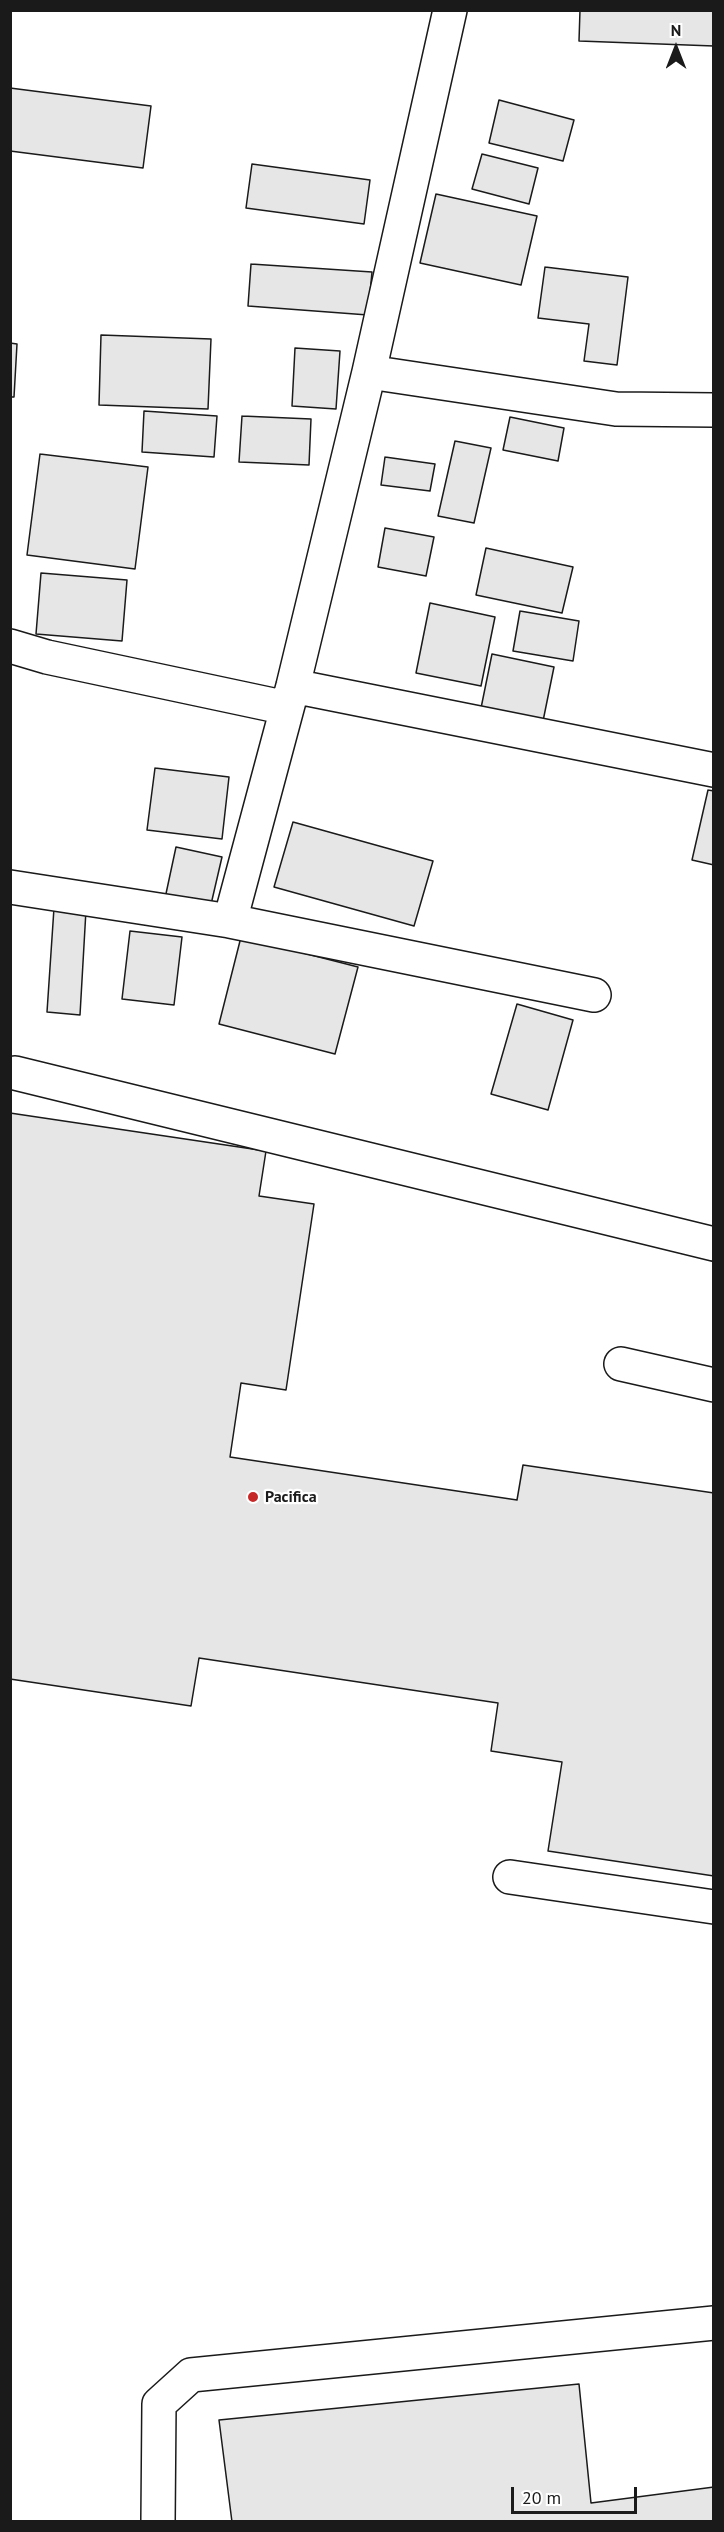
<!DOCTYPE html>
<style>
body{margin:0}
#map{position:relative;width:724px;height:2532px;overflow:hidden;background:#fff;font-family:"PT Sans",sans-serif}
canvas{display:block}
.frame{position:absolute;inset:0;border:12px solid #1a1a1a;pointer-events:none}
.north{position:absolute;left:646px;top:18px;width:60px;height:60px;-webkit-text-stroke:4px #fff;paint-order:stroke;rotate:0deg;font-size:16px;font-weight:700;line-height:24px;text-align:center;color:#1a1a1a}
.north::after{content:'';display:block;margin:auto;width:21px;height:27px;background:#1a1a1a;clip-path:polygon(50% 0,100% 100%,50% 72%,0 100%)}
.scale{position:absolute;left:511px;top:2487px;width:126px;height:27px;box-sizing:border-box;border:3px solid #1a1a1a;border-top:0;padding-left:8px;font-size:18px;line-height:21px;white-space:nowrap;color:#1a1a1a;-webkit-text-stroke:4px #fff;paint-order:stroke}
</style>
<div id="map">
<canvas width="724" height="2532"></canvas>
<div class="frame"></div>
<div class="north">N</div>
<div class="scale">20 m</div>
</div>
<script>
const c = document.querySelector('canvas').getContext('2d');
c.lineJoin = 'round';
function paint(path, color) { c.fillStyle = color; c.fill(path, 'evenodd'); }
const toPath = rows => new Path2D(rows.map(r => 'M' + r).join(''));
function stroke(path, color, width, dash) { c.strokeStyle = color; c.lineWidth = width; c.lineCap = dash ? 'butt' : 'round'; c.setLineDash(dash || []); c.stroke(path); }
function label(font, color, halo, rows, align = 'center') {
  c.font = font + ' "PT Sans",sans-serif'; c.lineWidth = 4.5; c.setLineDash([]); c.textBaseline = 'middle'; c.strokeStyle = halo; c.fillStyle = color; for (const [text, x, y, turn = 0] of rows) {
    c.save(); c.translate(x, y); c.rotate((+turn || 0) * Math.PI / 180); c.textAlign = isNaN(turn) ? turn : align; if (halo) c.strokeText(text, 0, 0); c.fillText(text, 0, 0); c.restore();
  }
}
const building = toPath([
 [580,10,714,10,714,46,579,41,580,10],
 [10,88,151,106,143,168,10,151,10,88],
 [499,100,574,120,563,161,489,143,499,100],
 [482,154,538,168,529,204,472,189,482,154],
 [252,164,370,180,364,224,246,208,252,164],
 [436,194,537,216,521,285,420,263,436,194],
 [251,264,372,272,368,315,248,306,251,264],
 [545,267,628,277,617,365,584,361,589,324,538,318,545,267],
 [101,335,211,339,208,409,99,405,101,335],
 [10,343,17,344,14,397,10,397,10,343],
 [295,348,340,351,336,409,292,406,295,348],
 [144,411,217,416,214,457,142,452,144,411],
 [242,416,311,419,309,465,239,462,242,416],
 [510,417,564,428,558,461,503,450,510,417],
 [455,441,491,448,474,523,438,516,455,441],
 [40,454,148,467,135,569,27,555,40,454],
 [385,457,435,464,430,491,381,485,385,457],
 [385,528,434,537,426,576,378,567,385,528],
 [486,548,573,567,562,613,476,595,486,548],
 [41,573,127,580,122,641,36,634,41,573],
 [430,603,495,617,481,686,416,673,430,603],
 [520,611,579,621,573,661,513,651,520,611],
 [492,654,554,667,542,726,480,713,492,654],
 [155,768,229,777,222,839,147,830,155,768],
 [708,790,714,791,714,865,692,860,708,790],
 [293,822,433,861,414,926,274,887,293,822],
 [176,847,222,857,209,913,164,903,176,847],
 [54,908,86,910,80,1015,47,1012,54,908],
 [130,931,182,937,174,1005,122,999,130,931],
 [241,937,358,967,335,1054,219,1024,241,937],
 [517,1004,573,1020,548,1110,491,1094,517,1004],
 [10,1113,266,1151,259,1196,314,1204,286,1390,241,1383,230,1457,517,1500,523,1465,714,1493,714,1876,548,1851,562,1762,491,1751,498,1703,199,1658,191,1706,10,1679,10,1113],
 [579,2384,591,2503,714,2487,714,2522,232,2522,219,2420,579,2384]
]);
paint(building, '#e6e6e6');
stroke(building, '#1a1a1a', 1.5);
const minor = toPath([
 [369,372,616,409,714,410],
 [10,646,47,657,287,708],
 [293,686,714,770],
 [10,887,230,921,594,995],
 [230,921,293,686,369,372,450,10],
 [15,1073,714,1244],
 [621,1364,714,1385],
 [510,1877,714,1907],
 [158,2522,159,2404,191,2375,714,2323]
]);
stroke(minor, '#1a1a1a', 36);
stroke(minor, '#fff', 33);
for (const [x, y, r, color] of [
 [253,1497,6,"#c62828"]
]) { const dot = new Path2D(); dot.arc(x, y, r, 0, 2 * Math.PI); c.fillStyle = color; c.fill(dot); stroke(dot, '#fff', 2); }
label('bold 16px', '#1a1a1a', '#fff', [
 ["Pacifica",265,1497]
], 'left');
</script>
